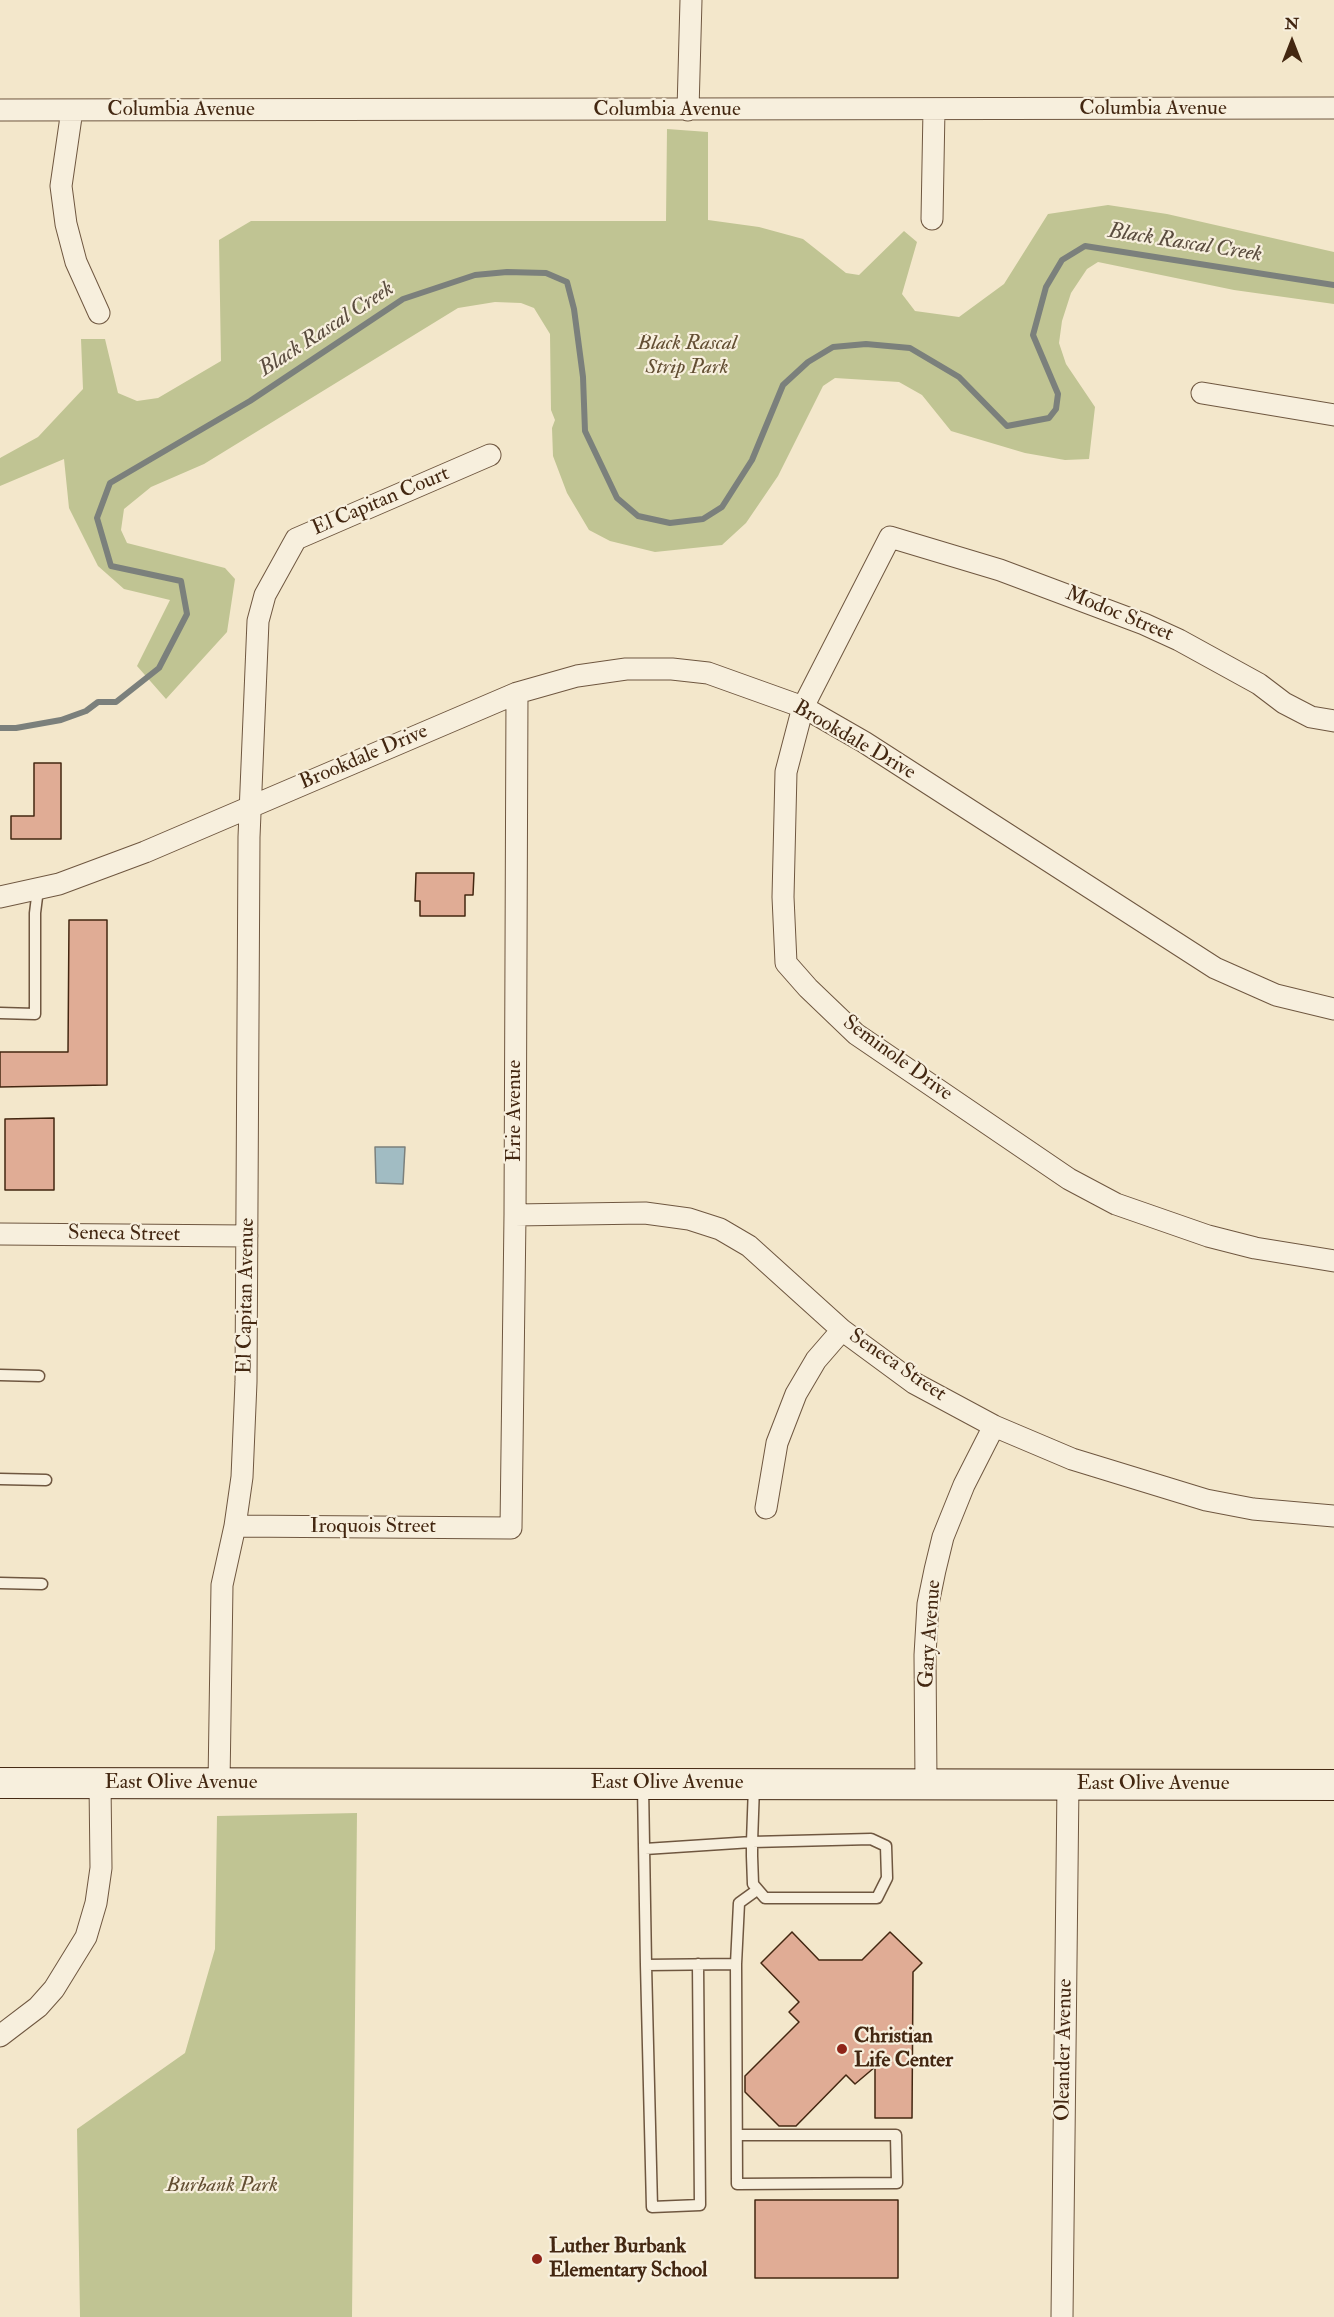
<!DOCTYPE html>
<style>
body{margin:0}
#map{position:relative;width:1334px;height:2317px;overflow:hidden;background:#f3e7cb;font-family:"IM FELL Double Pica",serif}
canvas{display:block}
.north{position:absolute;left:1262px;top:12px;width:60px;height:60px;-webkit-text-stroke:4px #f7efdd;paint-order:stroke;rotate:0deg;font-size:16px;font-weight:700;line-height:24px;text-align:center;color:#432711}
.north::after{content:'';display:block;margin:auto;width:21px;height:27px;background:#432711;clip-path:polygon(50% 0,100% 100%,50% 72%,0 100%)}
</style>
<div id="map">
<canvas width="1334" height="2317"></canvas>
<div class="north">N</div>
</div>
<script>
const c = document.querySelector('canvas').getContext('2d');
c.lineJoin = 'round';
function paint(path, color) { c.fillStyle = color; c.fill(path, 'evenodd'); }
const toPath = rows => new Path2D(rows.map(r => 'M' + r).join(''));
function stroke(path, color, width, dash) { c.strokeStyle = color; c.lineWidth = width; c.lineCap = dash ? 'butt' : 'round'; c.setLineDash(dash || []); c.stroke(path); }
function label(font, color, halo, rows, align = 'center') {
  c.font = font + ' "IM FELL Double Pica",serif'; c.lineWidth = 4.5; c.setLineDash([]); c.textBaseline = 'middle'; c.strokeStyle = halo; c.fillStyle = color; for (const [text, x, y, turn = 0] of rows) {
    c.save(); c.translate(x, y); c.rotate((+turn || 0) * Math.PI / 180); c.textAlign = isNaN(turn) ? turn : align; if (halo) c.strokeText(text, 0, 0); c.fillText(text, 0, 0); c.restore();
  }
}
paint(toPath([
 [667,129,708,132,708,220,759,227,803,239,846,273,859,275,904,231,917,242,902,294,915,311,959,317,1004,284,1048,214,1108,205,1167,214,1334,252,1334,304,1234,290,1098,262,1087,269,1071,293,1062,321,1059,343,1066,364,1095,407,1089,459,1065,460,1025,453,951,431,922,395,899,382,835,378,823,386,778,476,746,523,722,545,655,552,610,541,589,530,567,493,553,456,552,428,555,420,551,410,550,334,534,308,521,303,495,302,458,308,204,464,151,487,124,509,121,530,127,543,225,568,235,579,227,632,166,699,137,666,170,600,124,589,98,566,69,508,64,459,0,486,0,458,38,437,83,389,81,339,105,339,118,393,137,401,158,398,221,361,219,240,251,221,666,221],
 [357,1813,352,2317,80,2317,77,2129,185,2053,215,1949,217,1816]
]), '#c0c493');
const water = toPath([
 [375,1147,405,1147,403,1184,376,1183,375,1147]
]);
paint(water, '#a1bcc3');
stroke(water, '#7b807c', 1.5);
stroke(toPath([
 [0,728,16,728,61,720,86,711,98,702,116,702,159,668,187,614,181,581,111,566,97,518,110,483,250,401,403,299,475,275,507,272,546,273,567,282,574,309,583,377,585,431,617,498,638,516,670,523,703,519,722,507,752,460,783,385,808,362,833,347,866,344,910,348,959,377,1007,426,1049,418,1056,409,1058,394,1033,335,1046,287,1062,260,1085,246,1334,285]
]), '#7b807c', 6);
const building = toPath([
 [34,763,61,763,61,839,11,839,11,816,34,816,34,763],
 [416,873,474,873,473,895,465,895,465,916,420,916,420,901,415,901,416,873],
 [69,920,107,920,107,1085,0,1087,0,1052,68,1052,69,920],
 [54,1118,54,1190,5,1190,5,1119,54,1118],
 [792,1932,819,1960,862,1960,890,1932,922,1963,913,1972,912,2118,875,2118,875,2067,855,2084,846,2075,796,2126,779,2126,745,2092,745,2076,799,2022,789,2012,799,2002,761,1963,792,1932],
 [755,2200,898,2200,898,2278,755,2278,755,2200]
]);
paint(building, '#e0ac95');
stroke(building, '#432711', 1.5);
const service = toPath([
 [0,1013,35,1014,35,913,38,889],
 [0,1375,39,1376],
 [0,1479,46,1480],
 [0,1583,42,1584],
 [643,1786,646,1965,736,1964,739,1903,757,1890],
 [645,1849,752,1842,871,1839,886,1846,887,1878,877,1898,765,1898,753,1884,752,1856,752,1842,754,1786],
 [736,1964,737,2184,897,2183,896,2135,737,2135],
 [646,1965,652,2207,700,2205,698,1964]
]);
const minor = toPath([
 [0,110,1334,108],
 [72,110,61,186,66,224,76,262,99,313],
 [688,110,691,0],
 [932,219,934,109],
 [1202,393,1334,415],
 [1334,721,1311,717,1284,703,1259,684,1179,640,1144,624,1000,570,890,537,803,707,786,772,783,897,786,963,808,988,856,1034,1069,1179,1116,1204,1208,1236,1255,1248,1334,1261],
 [0,897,59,884,145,852,517,693,577,676,626,669,672,669,708,673,803,707,864,742,1215,968,1276,995,1334,1009],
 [515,1215,645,1213,689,1219,720,1229,749,1246,842,1330,914,1383,994,1426,1072,1459,1206,1500,1253,1509,1334,1516],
 [0,1234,247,1236],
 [766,1508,777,1443,796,1394,816,1360,842,1330],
 [235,1526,511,1528,515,1215,517,693],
 [219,1783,222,1585,235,1526,242,1477,246,1382,249,837,258,621,265,595,296,539,490,455],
 [926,1783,925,1655,928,1604,935,1570,943,1537,964,1485,994,1426],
 [0,2036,38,2007,54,1989,86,1937,96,1903,101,1868,100,1783],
 [1062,2317,1068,1783]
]);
const secondary = toPath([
 [0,1783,1334,1785]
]);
stroke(service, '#6f5740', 13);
stroke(minor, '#6f5740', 23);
stroke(secondary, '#432711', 32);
stroke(service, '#f7efdd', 10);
stroke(minor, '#f7efdd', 21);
stroke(secondary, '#f7efdd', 30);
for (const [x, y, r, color] of [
 [842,2049,6,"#8f2418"],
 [537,2259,6,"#8f2418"]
]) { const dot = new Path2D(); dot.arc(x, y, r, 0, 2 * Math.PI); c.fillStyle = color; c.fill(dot); stroke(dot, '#f7efdd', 2); }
label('21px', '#432711', '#f7efdd', [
 ["Columbia Avenue",1153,109],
 ["Columbia Avenue",181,110],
 ["Columbia Avenue",667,110],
 ["El Capitan Court",381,502,-23],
 ["Modoc Street",1119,615,22],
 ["Brookdale Drive",854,741,30],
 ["Brookdale Drive",364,758,-23],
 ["Seminole Drive",897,1059,36],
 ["Erie Avenue",515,1111,-90],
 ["Seneca Street",124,1235,1],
 ["El Capitan Avenue",247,1296,-89],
 ["Seneca Street",897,1366,34],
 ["Iroquois Street",373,1527],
 ["Gary Avenue",931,1634,-86],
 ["East Olive Avenue",181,1783],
 ["East Olive Avenue",667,1783],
 ["East Olive Avenue",1153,1784],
 ["Oleander Avenue",1065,2050,-89]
]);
label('italic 21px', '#624e32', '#f7efdd', [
 ["Black Rascal",687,344],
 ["Strip Park",687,368],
 ["Burbank Park",222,2186]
]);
label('bold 21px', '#432711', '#f7efdd', [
 ["Christian",854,2037],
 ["Life Center",854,2061],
 ["Luther Burbank",549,2247],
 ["Elementary School",549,2271]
], 'left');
label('italic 22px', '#5a4c3e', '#f7efdd', [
 ["Black Rascal Creek",1185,244,9],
 ["Black Rascal Creek",327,330,-33]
]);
</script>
